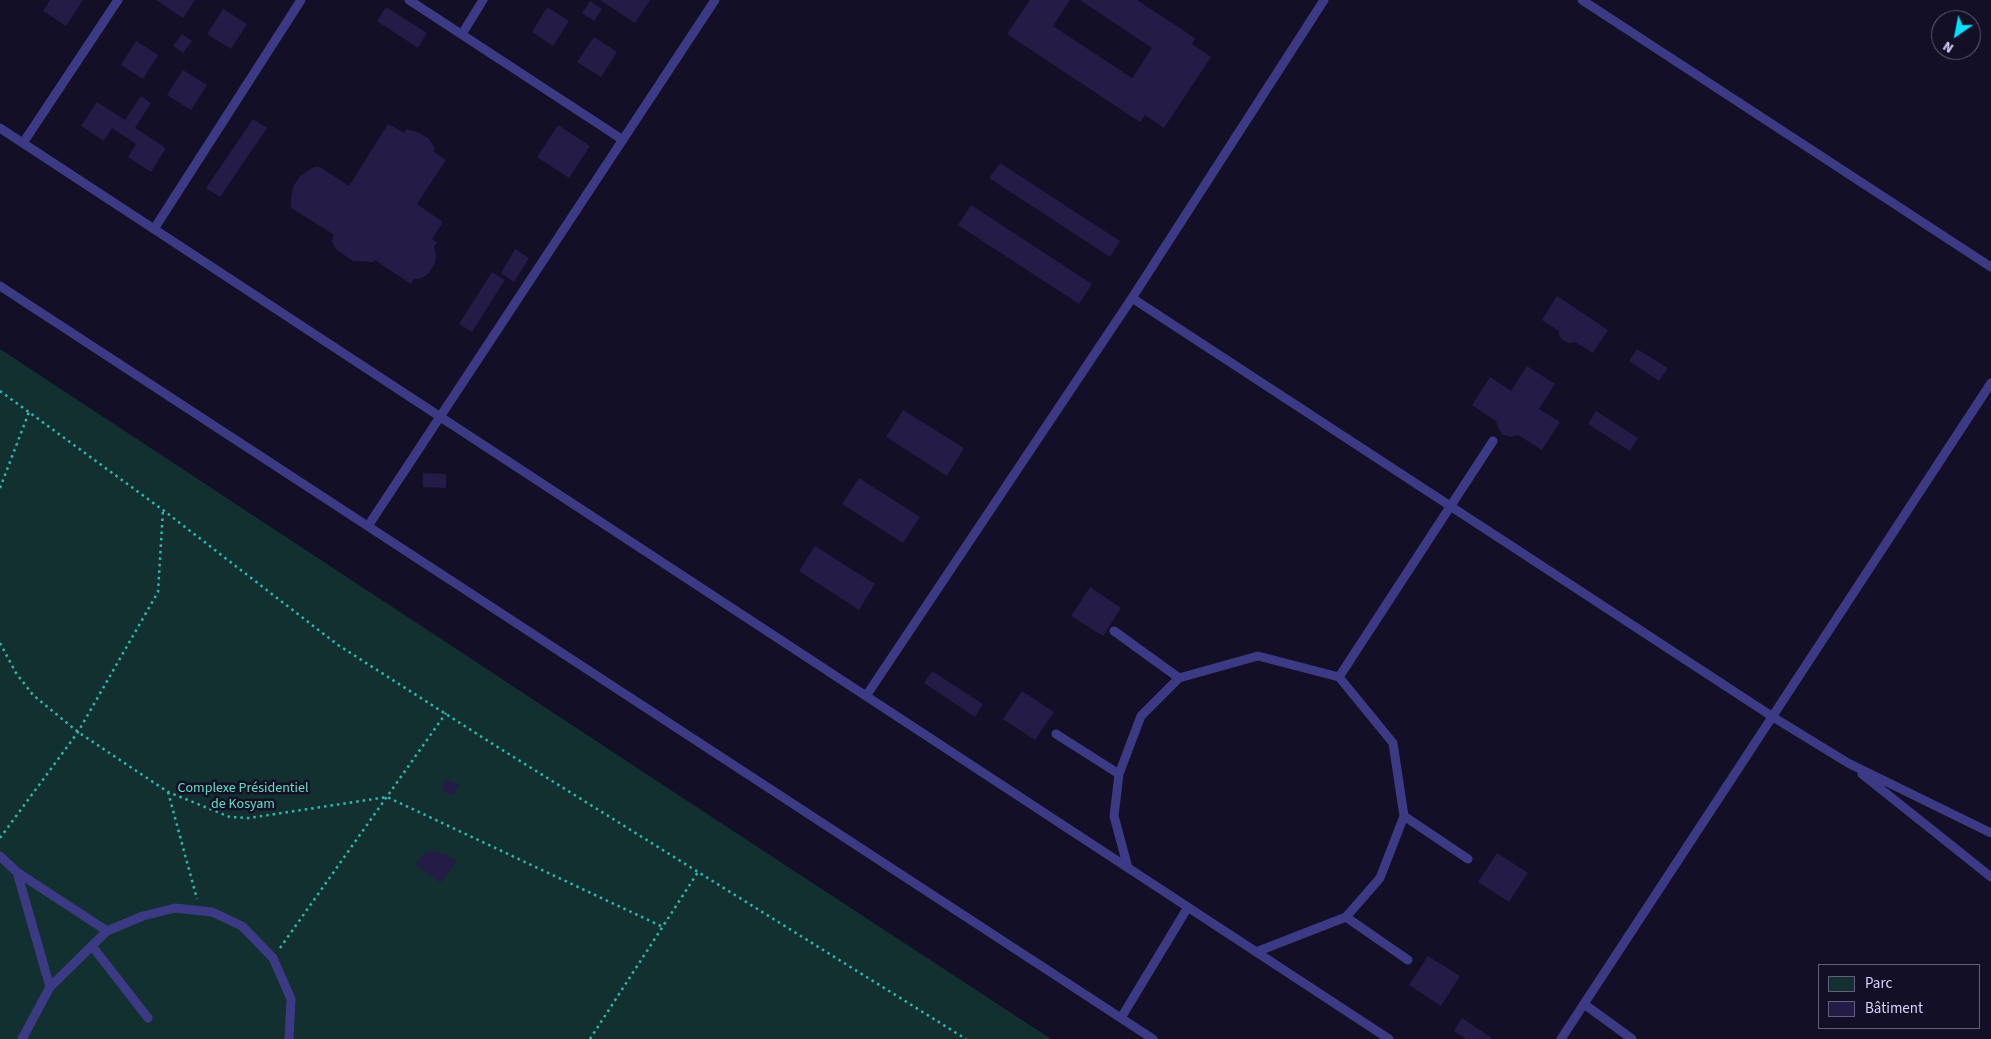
<!DOCTYPE html>
<meta charset="utf-8">
<style>
body{margin:0}
#map{position:relative;width:1991px;height:1039px;overflow:hidden;background:#130f26;font-family:"Source Sans 3",sans-serif}
canvas{display:block}
.legend{position:absolute;left:1818px;top:964px;width:162px;height:65px;box-sizing:border-box;background:#130f26;border:1px solid #625e7d;margin:0;padding:6px 9px;list-style:none;font-size:15px;color:#d9d4ff}
.legend li{display:flex;align-items:center;gap:10px;height:25px}
.legend b{width:25px;border:1px solid #625e7d}
.north{position:absolute;left:1931px;top:10px;width:50px;height:50px;box-sizing:border-box;background:#130f26;border:1px solid #625e7d;border-radius:50%;rotate:213deg;font-size:14px;font-weight:700;line-height:20px;text-align:center;color:#d9d4ff}
.north::after{content:'';display:block;margin:auto;width:18px;height:22px;background:#00e5ff;clip-path:polygon(50% 0,100% 100%,50% 72%,0 100%)}
</style>
<div id="map">
<canvas width="1991" height="1039"></canvas>
<ul class="legend">
<li><b style="height:14px;background:#12302f"></b>Parc</li>
<li><b style="height:14px;background:#241b47"></b>Bâtiment</li>
</ul>
<div class="north">N</div>
</div>
<script>
const c = document.querySelector('canvas').getContext('2d');
c.lineJoin = 'round';
function paint(path, color) { c.fillStyle = color; c.fill(path, 'evenodd'); }
const toPath = rows => new Path2D(rows.map(r => 'M' + r).join(''));
function stroke(path, color, width, dash) { c.strokeStyle = color; c.lineWidth = width; c.lineCap = dash ? 'butt' : 'round'; c.setLineDash(dash || []); c.stroke(path); }
function label(font, color, halo, rows, align = 'center') {
  c.font = font + ' "Source Sans 3",sans-serif'; c.lineWidth = 5; c.setLineDash([]); c.textBaseline = 'middle'; c.strokeStyle = halo; c.fillStyle = color; for (const [text, x, y, turn = 0] of rows) {
    c.save(); c.translate(x, y); c.rotate((+turn || 0) * Math.PI / 180); c.textAlign = isNaN(turn) ? turn : align; if (halo) c.strokeText(text, 0, 0); c.fillText(text, 0, 0); c.restore();
  }
}
paint(toPath([
 [0,349,727,827,1051,1039,0,1039]
]), '#12302f');
paint(toPath([
 [50,0,83,0,66,26,43,11],
 [156,0,195,0,183,18],
 [600,0,650,0,635,23],
 [1030,0,1070,0,1053,26,1132,78,1152,48,1080,0,1137,0,1195,38,1192,44,1211,57,1164,128,1145,115,1140,122,1007,34],
 [590,1,602,9,594,21,582,13],
 [386,7,427,33,418,48,377,21],
 [547,7,569,21,553,46,532,32],
 [223,9,247,24,231,49,207,34],
 [182,34,192,41,183,53,173,46],
 [594,37,617,52,601,77,577,62],
 [136,41,158,55,143,79,121,65],
 [183,70,207,85,191,110,167,95],
 [141,96,151,103,135,128,166,148,151,172,128,157,136,144,112,128,104,141,81,126,97,102,125,120],
 [253,119,267,128,220,197,206,188],
 [388,124,404,133,406,129,417,132,428,138,435,148,433,151,446,160,417,204,443,222,432,239,437,242,434,247,436,255,435,264,428,274,422,278,414,279,411,284,375,260,374,262,353,261,337,250,332,242,333,234,291,208,291,199,293,187,300,176,314,167,320,167,349,186],
 [558,125,590,146,569,178,537,157],
 [1000,163,1120,241,1110,257,989,178],
 [971,205,1092,284,1079,304,958,225],
 [515,249,529,258,514,282,501,273],
 [492,272,505,280,472,332,459,324],
 [1557,296,1608,330,1593,353,1575,342,1569,343,1564,341,1559,336,1559,331,1542,320],
 [1637,349,1668,368,1659,381,1629,361],
 [1527,366,1555,384,1539,409,1560,422,1542,450,1518,435,1511,437,1503,435,1498,428,1496,421,1472,405,1490,377,1511,391],
 [903,410,964,448,947,476,886,437],
 [1596,411,1638,438,1630,451,1588,424],
 [423,473,446,474,446,488,423,487],
 [859,478,920,517,903,543,842,504],
 [815,546,875,584,859,610,799,571],
 [1090,587,1121,608,1103,636,1071,616],
 [932,671,983,704,975,717,924,683],
 [1022,691,1054,712,1035,740,1003,719],
 [446,779,459,785,454,796,441,790],
 [427,851,445,853,456,861,441,883,415,865],
 [1497,853,1528,873,1509,902,1478,882],
 [1428,956,1460,976,1441,1006,1409,985],
 [1462,1018,1493,1039,1466,1039,1454,1031]
]), '#241b47');
stroke(toPath([
 [0,391,163,510,338,645,496,746,966,1039],
 [0,488,29,412],
 [0,643,16,673,33,695,78,732,168,792,230,817,249,818,387,797,663,927],
 [168,792,197,899],
 [0,838,78,732,158,592,163,510],
 [280,948,446,713],
 [590,1039,698,872]
]), '#2fb8b0', 2.5, [2.5, 4]);
stroke(toPath([
 [409,0,623,140],
 [1582,0,1991,267],
 [462,34,483,0],
 [0,128,1389,1039],
 [23,143,118,0],
 [154,229,301,0],
 [0,286,1153,1039],
 [1132,298,1773,717,1848,763,1991,833],
 [368,526,715,0],
 [1114,631,1179,678],
 [866,696,1132,298,1324,0],
 [1056,734,1119,774],
 [1862,774,1991,877],
 [1404,816,1468,859],
 [0,856,17,872,107,931],
 [1128,868,1114,816,1119,774,1141,716,1179,678,1258,656,1339,677],
 [17,872,50,987],
 [1346,917,1408,960],
 [92,946,148,1018],
 [1256,952,1346,917,1380,878,1404,816,1393,743,1339,677,1493,441],
 [1584,1004,1632,1039],
 [1121,1018,1188,907],
 [22,1039,50,987,107,931,143,916,175,908,212,912,242,926,273,958,291,999,289,1039],
 [1561,1039,1991,383]
]), '#3d3a85', 9);
label('14px', '#5fe0c0', '#130f26', [
 ["Complexe Présidentiel",243,789],
 ["de Kosyam",243,805]
]);
</script>
